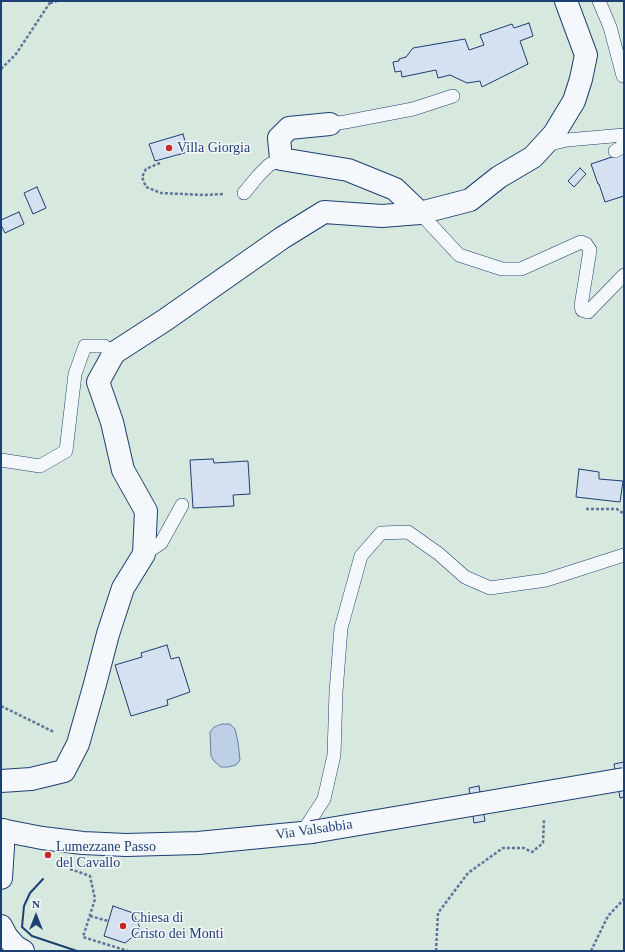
<!DOCTYPE html>
<style>
body{margin:0}
#map{position:relative;width:625px;height:952px;overflow:hidden;background:#f4f7fb;font-family:"Times New Roman",serif}
canvas{display:block}
.frame{position:absolute;inset:0;border:2px solid #1d3f73;pointer-events:none}
.north{position:absolute;left:16px;top:896px;width:40px;height:40px;-webkit-text-stroke:3px #f4f7fb;paint-order:stroke;rotate:0deg;font-size:11px;font-weight:700;line-height:16px;text-align:center;color:#1d3f73}
.north::after{content:'';display:block;margin:auto;width:14px;height:18px;background:#1d3f73;clip-path:polygon(50% 0,100% 100%,50% 72%,0 100%)}
</style>
<div id="map">
<canvas width="625" height="952"></canvas>
<div class="frame"></div>
<div class="north">N</div>
</div>
<script>
const c = document.querySelector('canvas').getContext('2d');
c.lineJoin = 'round';
function paint(path, color) { c.fillStyle = color; c.fill(path, 'evenodd'); }
const toPath = rows => new Path2D(rows.map(r => 'M' + r).join(''));
function stroke(path, color, width, dash) { c.strokeStyle = color; c.lineWidth = width; c.lineCap = dash ? 'butt' : 'round'; c.setLineDash(dash || []); c.stroke(path); }
function label(font, color, halo, rows, align = 'center') {
  c.font = font + ' "Times New Roman",serif'; c.lineWidth = 3; c.setLineDash([]); c.textBaseline = 'middle'; c.strokeStyle = halo; c.fillStyle = color; for (const [text, x, y, turn = 0] of rows) {
    c.save(); c.translate(x, y); c.rotate((+turn || 0) * Math.PI / 180); c.textAlign = isNaN(turn) ? turn : align; if (halo) c.strokeText(text, 0, 0); c.fillText(text, 0, 0); c.restore();
  }
}
const green = toPath([
 [1,1,624,1,624,951,1,951,1,1]
]);
paint(green, '#d7e8df');
stroke(green, '#687fa3', 1);
const water = toPath([
 [222,724,230,724,235,729,238,742,240,760,236,765,228,767,221,767,214,761,211,756,210,732,214,727,222,724]
]);
paint(water, '#bed0e5');
stroke(water, '#687fa3', 1);
const building = toPath([
 [529,23,533,36,520,41,528,64,482,87,480,81,467,83,450,75,438,78,436,70,402,77,401,71,395,72,393,62,399,61,399,59,406,57,413,48,465,39,469,50,484,45,480,35,512,24,514,28,529,23],
 [183,134,188,152,155,161,149,144,183,134],
 [624,153,624,196,605,202,599,184,598,184,591,164,624,153],
 [580,168,586,174,574,187,568,181,580,168],
 [37,187,46,208,33,214,24,193,37,187],
 [19,212,24,224,5,233,1,225,1,220,19,212],
 [213,459,214,463,248,461,250,494,233,495,234,506,193,508,190,460,213,459],
 [579,469,599,472,599,479,623,481,620,502,576,497,579,469],
 [167,645,171,659,179,657,190,692,167,700,168,705,131,716,115,665,142,657,141,653,167,645],
 [624,762,624,797,620,798,614,764,624,762],
 [479,786,485,821,474,823,469,788,479,786],
 [113,906,133,913,141,930,125,943,104,936,113,906]
]);
paint(building, '#d5e0f0');
stroke(building, '#1d3f73', 1);
const service = toPath([
 [599,1,610,27,623,76],
 [330,124,345,122,413,109,453,96],
 [546,145,567,140,624,135],
 [615,151,624,146],
 [244,193,258,176,269,165,281,159],
 [420,213,459,255,502,269,521,269,581,242,586,244,590,250,581,306,582,310,588,312,624,275],
 [1,460,40,466,66,451,75,374,85,346,104,346,114,353],
 [144,554,161,543,182,505],
 [302,833,324,799,334,755,336,692,341,628,361,556,381,533,408,532,439,554,465,577,490,588,546,580,624,555]
]);
const minor = toPath([
 [330,124,289,128,279,138,281,159,348,170,395,189,420,213],
 [1,781,31,779,64,771,78,744,95,684,108,634,123,588,144,554,146,511,123,470,112,422,98,382,114,353,165,320,282,238,324,212,382,216,420,213,470,200,499,177,533,157,554,134,574,101,581,79,586,55,566,1],
 [1,878,3,847,3,830],
 [1,926,7,937,16,947,23,951]
]);
const secondary = toPath([
 [1,830,42,838,83,843,126,845,198,843,312,832]
]);
stroke(service, '#1d3f73', 14);
stroke(minor, '#1d3f73', 24);
stroke(secondary, '#1d3f73', 24);
stroke(toPath([
 [50,3,57,1],
 [1,69,16,54,51,1],
 [160,163,146,169,142,177,146,187,161,193,205,195,224,194],
 [586,509,617,509,624,514],
 [1,706,54,732],
 [70,869,90,876,95,899,83,937,128,951],
 [90,916,108,921],
 [436,951,438,913,468,873,503,848,524,848,532,852,543,843,544,819],
 [591,951,608,916,624,899]
]), '#5e769c', 2.5, [3, 2]);
stroke(service, '#f4f7fb', 13);
stroke(minor, '#f4f7fb', 22);
stroke(secondary, '#f4f7fb', 22);
const secondaryBridge = toPath([
 [312,832,624,779]
]);
stroke(secondaryBridge, '#1d3f73', 24, []);
stroke(secondaryBridge, '#f4f7fb', 22);
stroke(toPath([
 [43,879,30,893,24,906,22,927,32,936,77,951]
]), '#1d3f73', 2);
for (const [x, y, r, color] of [
 [169,148,4,"#c62828"],
 [48,855,4,"#c62828"],
 [123,926,4,"#c62828"]
]) { const dot = new Path2D(); dot.arc(x, y, r, 0, 2 * Math.PI); c.fillStyle = color; c.fill(dot); stroke(dot, '#f4f7fb', 1.5); }
label('14px', '#1d3f73', '#f4f7fb', [
 ["Villa Giorgia",177,148],
 ["Lumezzane Passo",56,847],
 ["del Cavallo",56,863],
 ["Chiesa di",131,918],
 ["Cristo dei Monti",131,934]
], 'left');
label('14px', '#1d3f73', '#f4f7fb', [
 ["Via Valsabbia",314,830,-8]
]);
</script>
